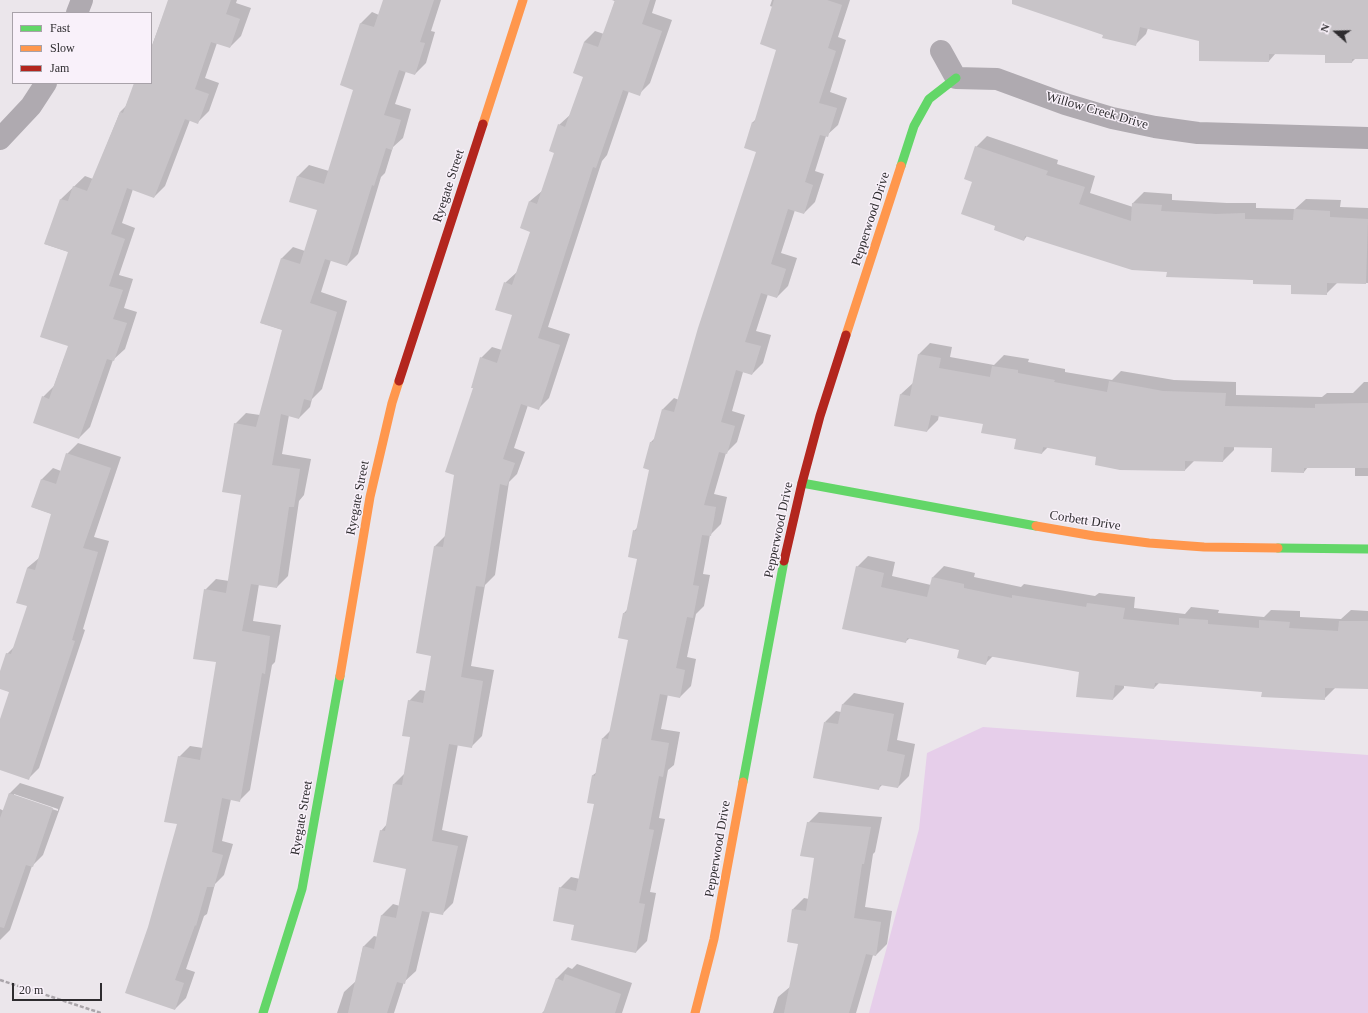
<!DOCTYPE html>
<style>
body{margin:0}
#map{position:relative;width:1368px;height:1013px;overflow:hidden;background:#ebe6eb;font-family:"Times New Roman",serif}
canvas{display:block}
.legend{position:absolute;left:12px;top:12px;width:140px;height:72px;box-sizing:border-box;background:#f9f1fa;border:1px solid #a8a2a9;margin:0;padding:5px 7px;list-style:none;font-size:12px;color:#2e2c2f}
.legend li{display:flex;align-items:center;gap:8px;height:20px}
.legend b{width:20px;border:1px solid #a8a2a9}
.north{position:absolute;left:1316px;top:12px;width:40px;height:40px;-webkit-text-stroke:3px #f9f1fa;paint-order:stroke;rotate:290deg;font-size:11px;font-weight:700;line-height:16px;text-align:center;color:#2e2c2f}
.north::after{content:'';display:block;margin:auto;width:14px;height:18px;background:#2e2c2f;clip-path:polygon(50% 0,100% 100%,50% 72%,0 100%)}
.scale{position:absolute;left:12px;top:983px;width:90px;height:18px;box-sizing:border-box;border:2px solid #2e2c2f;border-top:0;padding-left:5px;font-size:12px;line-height:14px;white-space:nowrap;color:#2e2c2f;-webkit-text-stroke:3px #f9f1fa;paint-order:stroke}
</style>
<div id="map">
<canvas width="1368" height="1013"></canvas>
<ul class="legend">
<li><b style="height:5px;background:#63d668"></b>Fast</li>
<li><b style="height:5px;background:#ff974d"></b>Slow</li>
<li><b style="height:5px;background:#b3261e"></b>Jam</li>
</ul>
<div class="north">N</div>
<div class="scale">20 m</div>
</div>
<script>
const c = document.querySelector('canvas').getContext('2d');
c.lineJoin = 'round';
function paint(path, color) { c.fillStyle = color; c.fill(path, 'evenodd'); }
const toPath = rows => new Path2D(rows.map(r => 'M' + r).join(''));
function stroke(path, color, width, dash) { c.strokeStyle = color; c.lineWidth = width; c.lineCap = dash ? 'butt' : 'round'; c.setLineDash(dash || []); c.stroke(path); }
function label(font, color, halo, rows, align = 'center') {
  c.font = font + ' "Times New Roman",serif'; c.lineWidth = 3; c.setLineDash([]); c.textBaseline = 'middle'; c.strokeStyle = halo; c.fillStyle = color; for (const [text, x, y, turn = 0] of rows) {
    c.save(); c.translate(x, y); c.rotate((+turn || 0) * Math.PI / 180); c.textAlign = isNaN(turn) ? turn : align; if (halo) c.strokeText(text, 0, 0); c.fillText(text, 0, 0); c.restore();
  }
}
paint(toPath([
 [983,727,1368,755,1368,1013,869,1013,919,829,927,753]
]), '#e6ceea');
paint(toPath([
 [169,0,237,0,236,3,251,8,241,36,230,47,217,43,205,78,219,83,209,111,198,122,190,120,165,186,154,197,133,189,122,223,135,228,119,275,133,279,124,308,137,312,125,349,113,360,90,427,79,438,43,397,54,386,69,345,69,252,45,244,61,199,85,176,93,179,120,112,126,106,135,83,151,83,151,48],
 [384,0,441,0,431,31,435,32,426,63,415,74,406,71,395,104,411,109,403,138,393,147,385,173,381,177,358,254,347,265,331,260,321,292,347,301,322,389,312,399,310,407,299,418,289,415,282,454,311,459,304,495,299,501,288,576,277,587,259,584,253,621,281,625,275,662,272,665,250,790,239,801,231,799,222,841,233,844,224,875,215,884,207,914,204,916,186,969,195,972,186,998,175,1009,149,927,178,823,179,757,190,746,203,748,217,661,205,590,216,579,229,581,242,494,235,424,246,413,260,415,283,330,261,323,282,258,293,247,305,251,318,209,290,201,298,176,309,165,329,171,355,89,361,23,372,12,379,15],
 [612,0,656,0,652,13,672,20,650,83,639,94,629,91,607,155,602,161,548,327,570,334,549,398,538,409,528,405,514,448,525,452,517,474,509,482,495,575,485,585,471,666,494,670,482,736,471,747,458,744,442,830,468,836,453,903,442,914,430,912,416,971,404,982,394,1013,337,1013,344,992,356,981,363,947,374,936,378,937,382,915,393,904,400,906,407,868,381,831,387,824,394,784,405,773,412,737,409,701,420,690,426,691,432,655,435,546,446,535,481,358,492,347,502,350,514,315,505,283,517,272,531,231,521,228,530,201,542,191,555,153,559,125,571,114,584,76,584,42,595,31,604,34,615,1],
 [772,0,850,0,838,37,846,40,830,92,847,98,838,125,826,136,815,171,824,174,815,202,804,213,795,210,781,253,797,258,788,286,777,297,768,294,756,331,771,335,763,363,752,374,743,372,732,411,745,415,737,442,726,453,714,494,727,497,721,524,710,535,703,574,710,575,704,606,696,614,687,657,696,659,691,686,680,697,668,694,661,729,680,732,674,765,668,770,659,818,665,819,650,892,656,893,647,941,636,952,575,925,560,888,571,877,580,879,595,804,593,775,597,772,603,738,611,730,629,639,624,613,628,609,638,558,634,531,638,527,650,469,651,442,655,438,663,409,674,398,679,400,757,152,752,123,757,118,778,49,773,7,770,6],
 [1030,0,1368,0,1368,58,1356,58,1352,62,1326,54,1276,53,1269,61,1200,40,1148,28,1146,34,1135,45,1104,35],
 [987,136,1058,160,1057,164,1095,176,1090,193,1133,207,1133,203,1144,192,1172,194,1172,200,1227,203,1256,203,1256,208,1295,209,1306,199,1341,200,1340,207,1368,208,1368,283,1338,282,1326,294,1292,284,1168,271,1027,236,1024,240,996,225,973,182,976,147],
 [930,343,952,347,950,357,994,365,1004,355,1029,359,1028,362,1065,369,1065,372,1112,380,1121,371,1174,380,1236,382,1236,395,1322,397,1327,393,1353,393,1364,382,1368,382,1368,476,1355,476,1355,467,1308,467,1304,472,1273,447,1234,446,1234,450,1223,461,1195,460,1185,470,1048,447,1042,453,1017,438,984,423,939,415,938,420,927,431,895,425,901,394,913,383,919,354],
 [78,443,121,457,94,537,109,541,83,629,85,630,39,768,28,779,0,769,0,722,10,692,0,688,0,674,7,654,15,646,28,606,27,568,39,558,52,514,32,507,42,479,53,468,61,471,67,454],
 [868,556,895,562,892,576,931,585,933,577,944,566,975,573,974,577,1021,587,1024,584,1095,596,1099,593,1135,597,1134,608,1185,614,1191,607,1219,610,1218,613,1264,617,1271,610,1300,611,1300,617,1341,619,1351,610,1368,611,1368,688,1336,687,1324,699,1263,691,1159,683,1154,688,1124,685,1124,688,1113,699,1080,671,993,656,985,664,960,649,910,638,905,642,857,567],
 [854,693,904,703,897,740,915,744,909,776,898,787,883,784,878,789,825,722,836,711,841,712,843,704],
 [20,783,64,797,43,855,32,866,10,930,0,940,0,809,4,811,9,794],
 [14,794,58,809,58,811,14,796],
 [819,812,882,817,875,852,873,854,865,907,892,911,887,944,876,955,873,955,856,1013,773,1013,778,997,791,986,799,943,788,942,793,909,804,898,809,899,815,857,808,823],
 [577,964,632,983,622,1013,542,1013,546,1009,557,978,568,967,572,969]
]), '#0003');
paint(toPath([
 [168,0,231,0,226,14,240,19,230,48,211,42,195,89,209,94,198,124,185,119,154,198,127,188,111,234,125,239,109,286,123,290,113,319,127,323,114,361,107,359,79,439,33,423,42,396,49,399,68,346,40,337,68,252,44,244,60,199,68,201,73,186,87,191,120,112,123,113,134,83,151,83,151,49],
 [383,0,434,0,420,42,425,43,415,75,399,70,384,115,401,120,392,150,386,148,374,186,372,185,347,266,325,259,310,303,337,312,311,401,304,399,299,419,281,414,272,465,300,469,294,507,289,507,277,588,251,584,242,631,270,636,265,674,262,673,240,802,222,798,212,852,223,855,214,887,207,887,196,926,195,925,175,980,184,983,175,1010,125,993,148,927,177,824,164,822,178,756,200,760,216,662,193,659,204,589,226,593,241,495,222,492,234,423,256,427,282,330,260,323,281,258,300,264,317,210,289,202,297,176,324,184,353,90,340,85,360,23,374,27],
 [615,0,650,0,642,24,662,31,640,96,623,90,596,168,593,167,538,338,560,345,539,410,521,404,503,459,515,463,507,486,500,484,484,587,476,586,461,677,483,681,472,748,449,744,432,841,458,846,443,915,422,911,405,984,397,982,387,1013,348,1013,363,946,374,949,381,915,396,918,406,869,373,862,380,830,385,831,393,784,402,785,410,737,402,736,408,700,423,703,431,656,416,653,434,546,443,547,454,475,445,472,473,388,471,388,480,357,497,363,512,315,495,310,504,282,512,285,530,232,520,228,529,201,537,204,554,153,549,151,558,124,565,127,583,77,573,73,584,42,598,47],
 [774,0,827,0,842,5,828,48,836,51,819,103,837,108,828,137,820,135,805,182,813,185,804,214,788,209,771,264,786,269,777,298,761,293,745,342,761,346,752,375,736,370,721,422,735,426,727,454,719,452,704,505,716,507,711,536,702,535,693,585,699,586,693,618,687,617,676,668,685,670,680,698,660,694,651,740,669,743,663,777,659,776,649,829,654,830,639,903,645,904,636,953,571,940,574,925,553,921,559,887,576,891,594,804,587,803,592,775,595,776,602,738,608,739,628,640,618,638,623,613,626,613,637,559,628,557,633,530,636,531,649,470,643,468,650,442,653,442,662,409,674,412,698,328,756,152,744,148,752,122,754,123,776,50,760,44],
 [1012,0,1368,0,1368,59,1352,59,1352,63,1325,63,1325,55,1269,54,1269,62,1199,61,1199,41,1140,27,1136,46,1102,38,1103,35,1012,4],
 [975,146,1048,171,1046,175,1085,187,1079,204,1131,221,1132,203,1162,205,1161,211,1216,214,1245,213,1245,219,1293,220,1294,209,1330,211,1330,217,1368,219,1366,284,1327,283,1327,295,1291,294,1291,285,1253,284,1253,280,1166,277,1167,272,1132,270,1025,236,1024,241,994,230,995,226,961,214,972,182,964,179],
 [918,354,941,358,939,368,990,377,992,366,1018,370,1018,373,1055,380,1054,382,1107,392,1109,381,1163,391,1226,393,1225,406,1315,408,1315,404,1368,403,1368,468,1304,468,1304,473,1271,472,1272,448,1224,447,1223,462,1185,461,1185,471,1120,470,1095,465,1096,457,1043,447,1042,454,1014,449,1016,439,981,433,983,424,931,415,927,432,894,426,900,394,910,396],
 [66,453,111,468,83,548,98,552,72,640,75,641,29,780,0,770,0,719,9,692,0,689,0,671,6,653,11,654,27,606,16,603,27,568,35,570,51,514,31,507,41,479,56,484],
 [856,566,884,573,881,587,927,597,932,577,964,584,964,588,1012,598,1012,595,1086,607,1087,603,1125,608,1123,619,1179,625,1179,618,1208,620,1208,624,1259,628,1259,620,1290,622,1289,628,1338,631,1339,621,1368,621,1368,689,1325,688,1325,700,1261,697,1262,692,1155,683,1154,689,1115,685,1113,700,1076,697,1079,672,988,656,986,665,957,658,959,650,907,638,906,643,842,629],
 [842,704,894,714,887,751,905,755,898,788,880,785,879,790,813,778,824,722,838,724],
 [9,793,53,808,33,867,26,865,4,928,0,927,0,818],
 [807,822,871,827,864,864,862,864,854,918,881,922,876,956,866,954,849,1013,784,1013,798,944,787,942,792,909,806,911,814,858,800,856],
 [565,974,621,994,615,1013,543,1013,556,978,563,981]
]), '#c8c4c8');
stroke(toPath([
 [0,980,101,1013]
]), '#aaa5aa', 2.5, [4, 2]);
stroke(toPath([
 [77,13,82,0],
 [941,51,956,78,997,79,1065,104,1112,118,1155,127,1198,133,1368,138],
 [0,139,31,106,46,83]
]), '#afaab0', 22);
stroke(toPath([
 [901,166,914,126,929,99,956,78],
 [802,483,1036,526],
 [1278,548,1368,549],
 [743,782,784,561],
 [263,1013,302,889,340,676]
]), '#63d668', 9);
stroke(toPath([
 [483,124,523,0],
 [846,335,901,166],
 [1036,526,1094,536,1149,543,1204,547,1278,548],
 [340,676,370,497,392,403,399,381],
 [695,1013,714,939,743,782]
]), '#ff974d', 9);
stroke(toPath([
 [399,381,483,124],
 [784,561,802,483,820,416,846,335]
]), '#b3261e', 9);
label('13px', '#2e2c2f', '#f9f1fa', [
 ["Willow Creek Drive",1097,111,16],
 ["Ryegate Street",449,186,-72],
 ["Pepperwood Drive",871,219,-72],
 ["Ryegate Street",358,498,-79],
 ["Corbett Drive",1085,521,9],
 ["Pepperwood Drive",779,530,-78],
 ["Ryegate Street",302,818,-80],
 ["Pepperwood Drive",718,849,-80]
]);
</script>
